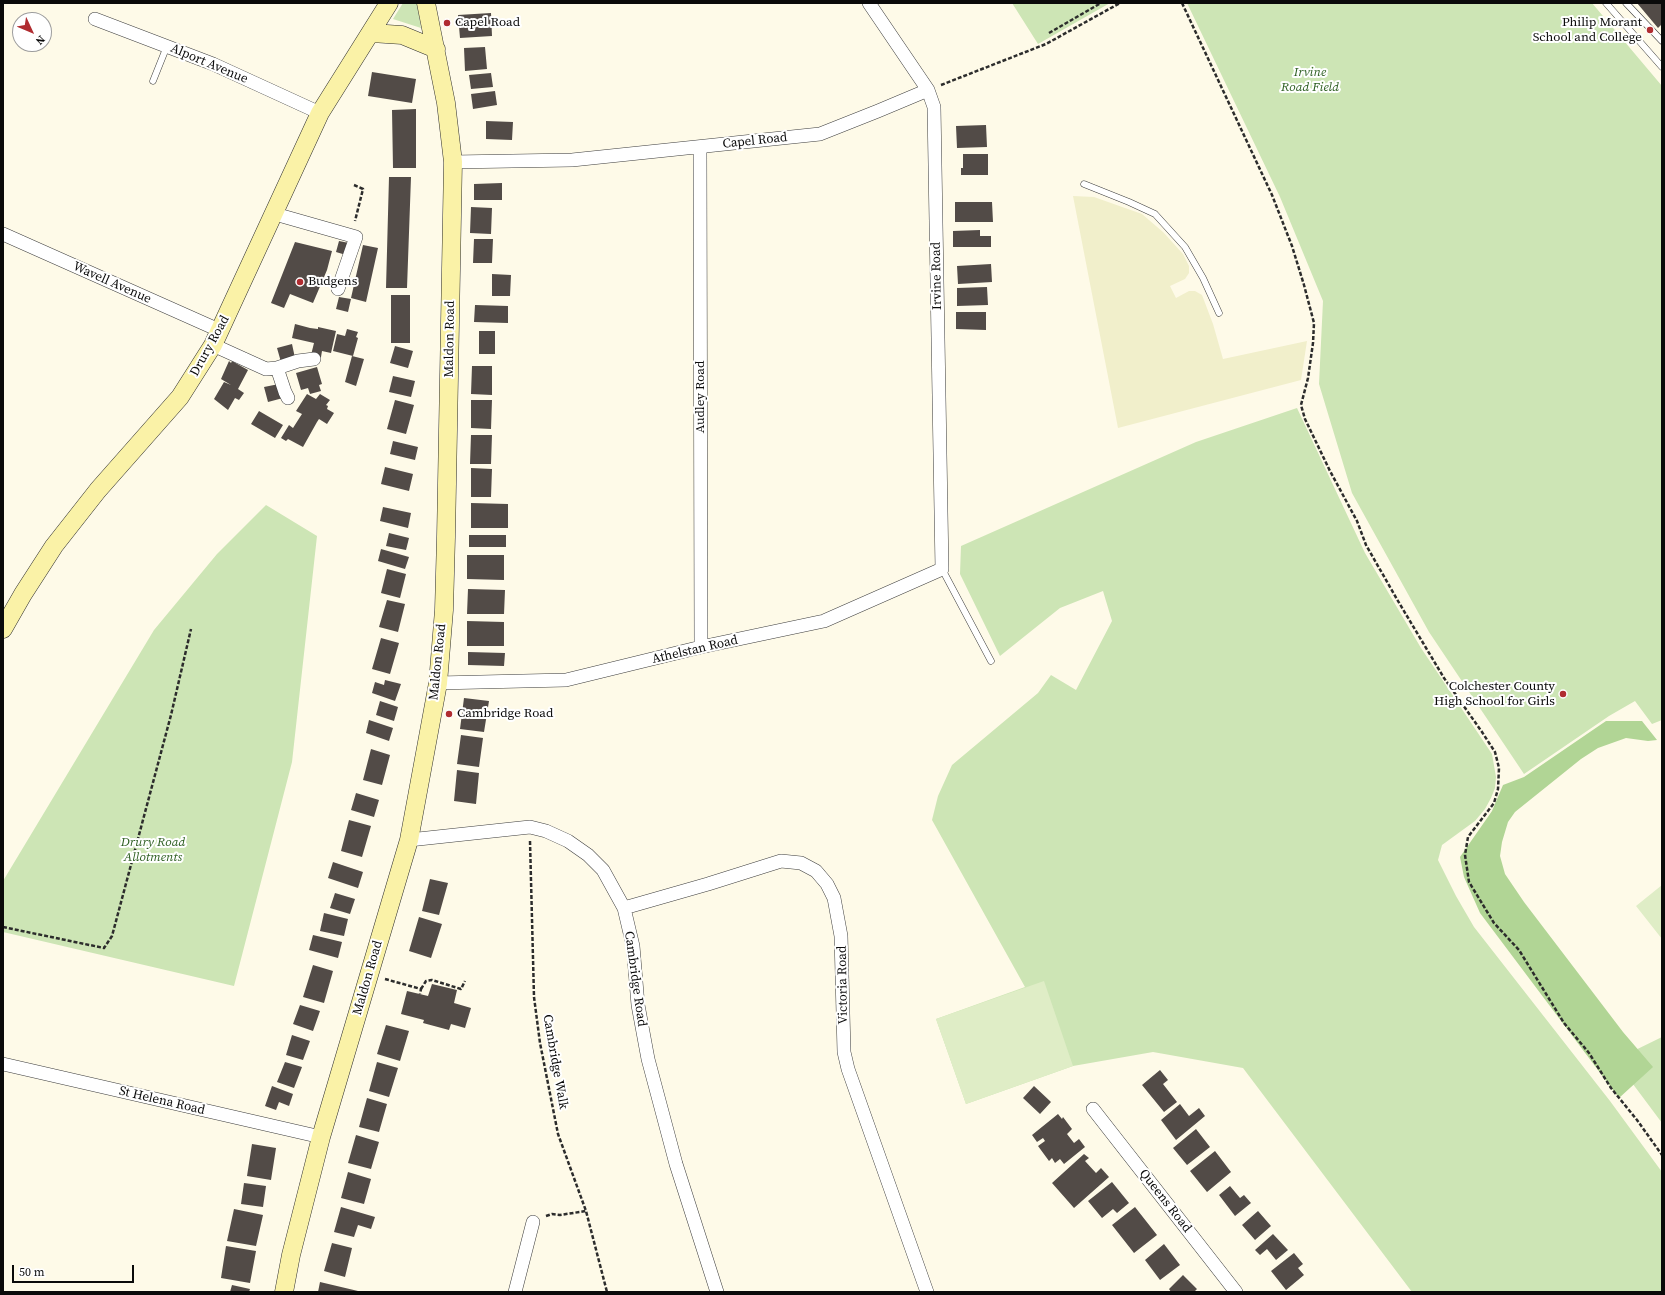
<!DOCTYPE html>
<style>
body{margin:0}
#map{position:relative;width:1665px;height:1295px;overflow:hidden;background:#fefae8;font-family:"Source Serif 4",serif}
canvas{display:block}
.frame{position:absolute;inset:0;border:4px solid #0a0a0a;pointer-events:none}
.north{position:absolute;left:12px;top:12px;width:40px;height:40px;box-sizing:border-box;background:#fff;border:1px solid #9d9d9d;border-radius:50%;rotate:134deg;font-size:11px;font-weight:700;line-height:16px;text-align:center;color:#0a0a0a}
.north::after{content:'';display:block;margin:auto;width:14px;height:18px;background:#b02c30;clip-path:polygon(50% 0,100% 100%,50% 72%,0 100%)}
.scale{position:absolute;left:12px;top:1265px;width:122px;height:18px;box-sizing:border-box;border:2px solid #0a0a0a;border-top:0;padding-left:5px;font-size:12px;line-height:14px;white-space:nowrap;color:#0a0a0a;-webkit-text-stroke:3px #fff;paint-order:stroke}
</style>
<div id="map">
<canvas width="1665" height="1295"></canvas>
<div class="frame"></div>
<div class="north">N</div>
<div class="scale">50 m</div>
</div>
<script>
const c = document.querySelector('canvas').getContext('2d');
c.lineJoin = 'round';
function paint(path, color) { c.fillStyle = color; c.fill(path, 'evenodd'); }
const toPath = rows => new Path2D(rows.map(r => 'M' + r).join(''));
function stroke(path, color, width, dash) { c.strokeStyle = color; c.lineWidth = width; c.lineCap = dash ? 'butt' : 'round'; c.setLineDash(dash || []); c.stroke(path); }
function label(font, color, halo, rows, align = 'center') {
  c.font = font + ' "Source Serif 4",serif'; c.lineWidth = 4; c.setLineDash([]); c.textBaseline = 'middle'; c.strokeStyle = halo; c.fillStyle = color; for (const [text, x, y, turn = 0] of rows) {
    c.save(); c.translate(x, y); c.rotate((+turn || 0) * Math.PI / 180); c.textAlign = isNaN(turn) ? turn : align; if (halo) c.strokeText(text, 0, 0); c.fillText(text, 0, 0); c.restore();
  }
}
paint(toPath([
 [1073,196,1094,197,1142,214,1163,232,1183,254,1189,266,1189,273,1185,279,1170,286,1176,298,1189,291,1195,291,1202,295,1213,324,1223,359,1307,341,1301,380,1118,428]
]), '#f1efcb');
paint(toPath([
 [403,3,417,3,421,28,393,19],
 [1012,3,1110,3,1038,44],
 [1187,3,1592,3,1662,86,1662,720,1652,724,1635,701,1609,716,1524,774,1429,632,1352,493,1319,384,1323,301,1280,197],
 [1297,408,1365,553,1421,648,1492,754,1496,777,1495,788,1491,798,1485,809,1475,821,1442,845,1438,860,1456,896,1474,927,1610,1101,1662,1172,1662,1292,1412,1292,1243,1068,1153,1052,1073,1066,966,1104,936,1019,1025,987,932,820,938,796,952,765,1038,693,1051,675,1076,690,1112,621,1103,591,1060,608,1000,656,960,574,961,546,1196,442],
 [266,505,317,536,292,762,234,986,3,932,3,881,154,630,217,554],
 [1662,1037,1662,1123,1615,1060]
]), '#cde5b5');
paint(toPath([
 [1606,721,1642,721,1657,740,1648,741,1626,738,1598,748,1581,759,1515,812,1508,822,1502,842,1500,856,1505,874,1524,902,1623,1032,1653,1067,1619,1098,1480,913,1464,877,1460,857,1492,811,1503,785,1524,777]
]), '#b1d595');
paint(toPath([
 [1662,885,1662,939,1636,906],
 [1044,981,1073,1066,966,1104,936,1019]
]), '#dfedc6');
paint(toPath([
 [1637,3,1662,3,1662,24,1658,28],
 [491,13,492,36,460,38,458,15],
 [485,47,487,69,465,71,464,48],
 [372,72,416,79,412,103,368,96],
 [491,73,493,87,471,89,469,75],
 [495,91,497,105,473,109,471,94],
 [416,109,416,168,393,168,392,110],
 [486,121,513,122,512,140,486,139],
 [986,125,987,147,957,148,956,126],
 [963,154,988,154,988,175,961,175,961,168,963,168],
 [389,177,411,177,407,288,386,288],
 [502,183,502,200,474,200,474,184],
 [955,202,992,202,993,222,955,222],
 [471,207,492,208,491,234,470,233],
 [980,230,980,236,991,236,991,247,953,247,953,231],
 [474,239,493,239,492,263,473,263],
 [339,241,349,243,346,255,336,252],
 [295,242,332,251,327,270,313,303,290,294,284,308,271,303],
 [363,245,378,248,366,302,351,298],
 [991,264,992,282,958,284,957,266],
 [492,274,511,275,510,296,492,296],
 [987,287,988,305,957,306,957,288],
 [391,295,410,295,410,343,391,343],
 [339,297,351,299,348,312,336,309],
 [475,305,508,306,508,323,474,322],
 [956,312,986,312,986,330,956,329],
 [295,324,310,328,309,334,310,328,318,329,318,327,336,331,331,353,322,351,321,357,311,355,314,343,292,338],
 [347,329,358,332,356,337,358,338,353,356,333,351,337,334,345,336],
 [479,331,495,331,495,354,479,354],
 [292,344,295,358,281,362,277,348],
 [395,346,413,351,408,368,390,363],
 [352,356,364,359,356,386,345,382],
 [229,361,231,363,232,361,248,370,238,389,244,393,239,400,235,398,228,410,214,399,224,382,231,385,221,379],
 [472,366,492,366,492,395,471,394],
 [317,367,322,384,319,385,321,391,310,394,308,388,301,390,296,373],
 [393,376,415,381,411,397,389,392],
 [279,384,283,398,268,402,264,387],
 [307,394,316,399,320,394,330,400,326,405,328,406,327,409,334,413,327,424,319,419,317,422,303,447,288,439,286,441,281,438,289,425,293,428,300,417,302,414,296,411],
 [395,400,414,405,406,434,387,429],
 [471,400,492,400,491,429,471,428],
 [259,411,283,425,275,438,251,424],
 [471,435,492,435,491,464,470,464],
 [393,441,418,447,415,460,390,454],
 [385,467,413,474,409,491,381,484],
 [471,468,492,469,491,497,471,497],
 [471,503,508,504,508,528,471,528],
 [383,507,411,513,408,528,380,521],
 [389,533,409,538,406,550,386,546],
 [469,535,506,535,506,547,469,547],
 [381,549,409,557,405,569,378,561],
 [467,555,504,555,504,580,467,579],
 [387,569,406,574,400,598,381,593],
 [468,589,505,590,504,614,467,614],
 [387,600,405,604,398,632,379,627],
 [467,621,504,622,504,646,467,646],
 [381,638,399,643,390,674,372,669],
 [468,652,505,653,504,666,468,665],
 [385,680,401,684,395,701,372,693,375,682,384,685],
 [464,698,489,701,484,732,460,729],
 [380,701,398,707,394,721,376,715],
 [369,720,393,728,389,741,366,733],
 [461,735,483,738,479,767,457,764],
 [371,749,390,755,382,785,363,780],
 [457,770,479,773,476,804,454,801],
 [356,793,379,800,374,817,351,810],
 [349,820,371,826,362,857,341,851],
 [333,862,363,872,358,888,328,878],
 [430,879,448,883,439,915,422,911],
 [335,893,355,899,350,914,330,908],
 [324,913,348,919,344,936,320,931],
 [419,917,442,924,431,958,409,951],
 [313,935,342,942,338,958,309,950],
 [313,965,333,971,324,1003,303,997],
 [432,984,457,990,454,1003,471,1008,465,1028,451,1024,449,1030,423,1023,424,1020,401,1014,407,991,428,996],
 [300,1005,320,1011,313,1031,293,1024],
 [386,1025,409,1031,400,1061,377,1054],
 [292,1035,310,1041,303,1060,286,1055],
 [285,1062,302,1067,294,1088,277,1082],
 [377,1062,398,1068,389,1097,369,1091],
 [1160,1070,1168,1080,1163,1084,1177,1102,1164,1112,1142,1085],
 [272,1086,293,1094,289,1106,279,1102,276,1110,265,1106],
 [1034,1086,1051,1102,1040,1114,1023,1098],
 [367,1098,387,1104,379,1132,359,1127],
 [1180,1104,1189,1116,1199,1108,1205,1116,1176,1140,1161,1120],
 [1058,1114,1062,1119,1063,1117,1072,1129,1067,1134,1074,1143,1079,1139,1085,1147,1064,1164,1060,1159,1055,1163,1052,1158,1049,1161,1038,1146,1045,1141,1043,1138,1037,1142,1032,1135],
 [1196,1129,1210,1147,1187,1165,1173,1148],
 [356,1135,379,1142,371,1169,348,1163],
 [252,1144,276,1148,271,1180,247,1176],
 [1215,1151,1231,1172,1207,1192,1190,1171],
 [1084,1154,1089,1158,1085,1161,1096,1173,1101,1168,1109,1177,1074,1208,1052,1183],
 [348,1172,371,1179,364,1204,341,1198],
 [1112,1182,1129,1203,1117,1213,1113,1209,1102,1218,1088,1201],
 [244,1183,266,1186,263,1207,241,1204],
 [1230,1186,1240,1198,1244,1195,1251,1203,1235,1216,1219,1195],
 [341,1207,375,1217,371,1229,358,1225,354,1237,334,1232],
 [1135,1207,1157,1235,1134,1253,1112,1225],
 [234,1209,263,1215,256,1246,227,1241],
 [1258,1211,1271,1226,1255,1240,1242,1225],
 [1273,1234,1288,1250,1276,1260,1267,1249,1260,1255,1255,1250],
 [332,1243,352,1248,345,1277,324,1271],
 [1164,1244,1180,1265,1160,1280,1145,1260],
 [226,1246,256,1251,250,1283,221,1278],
 [1294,1253,1303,1264,1298,1268,1304,1275,1286,1290,1271,1271],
 [1183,1275,1197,1289,1194,1292,1171,1292,1169,1289],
 [320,1282,358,1291,358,1292,318,1292],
 [232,1285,250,1289,249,1292,230,1292]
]), '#524b47');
const lane = toPath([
 [1606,3,1662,67],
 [1626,3,1662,41],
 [153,81,167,46],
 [1084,184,1129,202,1155,214,1185,247,1203,278,1219,313],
 [942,569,991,661]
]);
const street = toPath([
 [95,19,213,64,320,113],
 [700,147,701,647],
 [453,162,572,160,820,134,878,111,928,90],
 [275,214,356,237,338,289],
 [3,234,221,331],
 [213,345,266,369,277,368,298,361,314,359],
 [277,368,285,392,288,398],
 [438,683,566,680,701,647,824,621,942,569,934,107,928,90,869,3],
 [409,840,530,827,546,831,568,841,588,855,603,870,624,908,633,946,638,1005,648,1059,676,1164,717,1292],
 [624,908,708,884,781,861,801,863,816,871,827,884,834,898,841,936,844,1052,848,1069,927,1292],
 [3,1064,321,1137],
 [1093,1109,1236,1292],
 [515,1292,533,1222]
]);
const secondary = toPath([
 [371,33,402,35,436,49],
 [3,629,23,594,54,546,98,490,180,397,213,345,320,113,389,3],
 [284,1292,291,1255,321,1137,409,840,438,683,444,610,446,537,453,162,446,103,426,3]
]);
stroke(lane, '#3d3d3d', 7);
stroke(street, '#3d3d3d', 14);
stroke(secondary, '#2c2c2c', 19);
stroke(toPath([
 [1182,3,1272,195,1292,246,1304,285,1314,323,1313,343,1308,378,1301,405,1305,419,1330,471,1357,521,1366,545,1398,601,1444,678,1482,732,1495,752,1499,768,1498,789,1494,803,1468,837,1465,855,1469,882,1494,923,1519,950,1564,1023,1589,1053,1611,1088,1637,1120,1662,1155],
 [1049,33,1101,3],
 [941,85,1046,44,1120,3],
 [354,185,363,189,355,221],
 [530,841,534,997,540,1043,558,1134,586,1211,607,1292],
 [3,927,104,948,112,936,171,715,191,629],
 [385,979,421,989,420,994],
 [421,989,426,981,432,980,461,989,465,981],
 [546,1216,552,1214,560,1215,586,1211]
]), '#2c2c2c', 2.5, [4, 2]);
stroke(lane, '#fff', 6);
stroke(street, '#fff', 13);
stroke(secondary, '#faf2a7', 18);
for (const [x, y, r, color] of [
 [447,23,4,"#b02c30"],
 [1650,30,4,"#b02c30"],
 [300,282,4,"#b02c30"],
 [1563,694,4,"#b02c30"],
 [449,714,4,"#b02c30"]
]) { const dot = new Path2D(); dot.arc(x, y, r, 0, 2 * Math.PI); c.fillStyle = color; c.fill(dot); stroke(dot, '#fff', 1.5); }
label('13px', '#0a0a0a', '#fff', [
 ["Capel Road",455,23],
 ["Philip Morant",1642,23,"right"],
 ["School and College",1642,38,"right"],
 ["Budgens",308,282],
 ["Colchester County",1555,687,"right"],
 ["High School for Girls",1555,702,"right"],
 ["Cambridge Road",457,714]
], 'left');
label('13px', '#0a0a0a', '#fff', [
 ["Alport Avenue",209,64,23],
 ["Capel Road",755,141,-6],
 ["Irvine Road",937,276,-91],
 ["Wavell Avenue",112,283,24],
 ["Maldon Road",450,339,-89],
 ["Drury Road",210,346,-61],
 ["Audley Road",701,397,-90],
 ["Athelstan Road",695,650,-13],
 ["Maldon Road",438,662,-84],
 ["Maldon Road",368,978,-74],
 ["Cambridge Road",635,979,82],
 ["Victoria Road",843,985,-91],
 ["Cambridge Walk",555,1062,80],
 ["St Helena Road",162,1101,13],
 ["Queens Road",1165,1201,52]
]);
label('italic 13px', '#2b5d1f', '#fff', [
 ["Irvine",1310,73],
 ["Road Field",1310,88],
 ["Drury Road",153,843],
 ["Allotments",153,858]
]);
</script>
